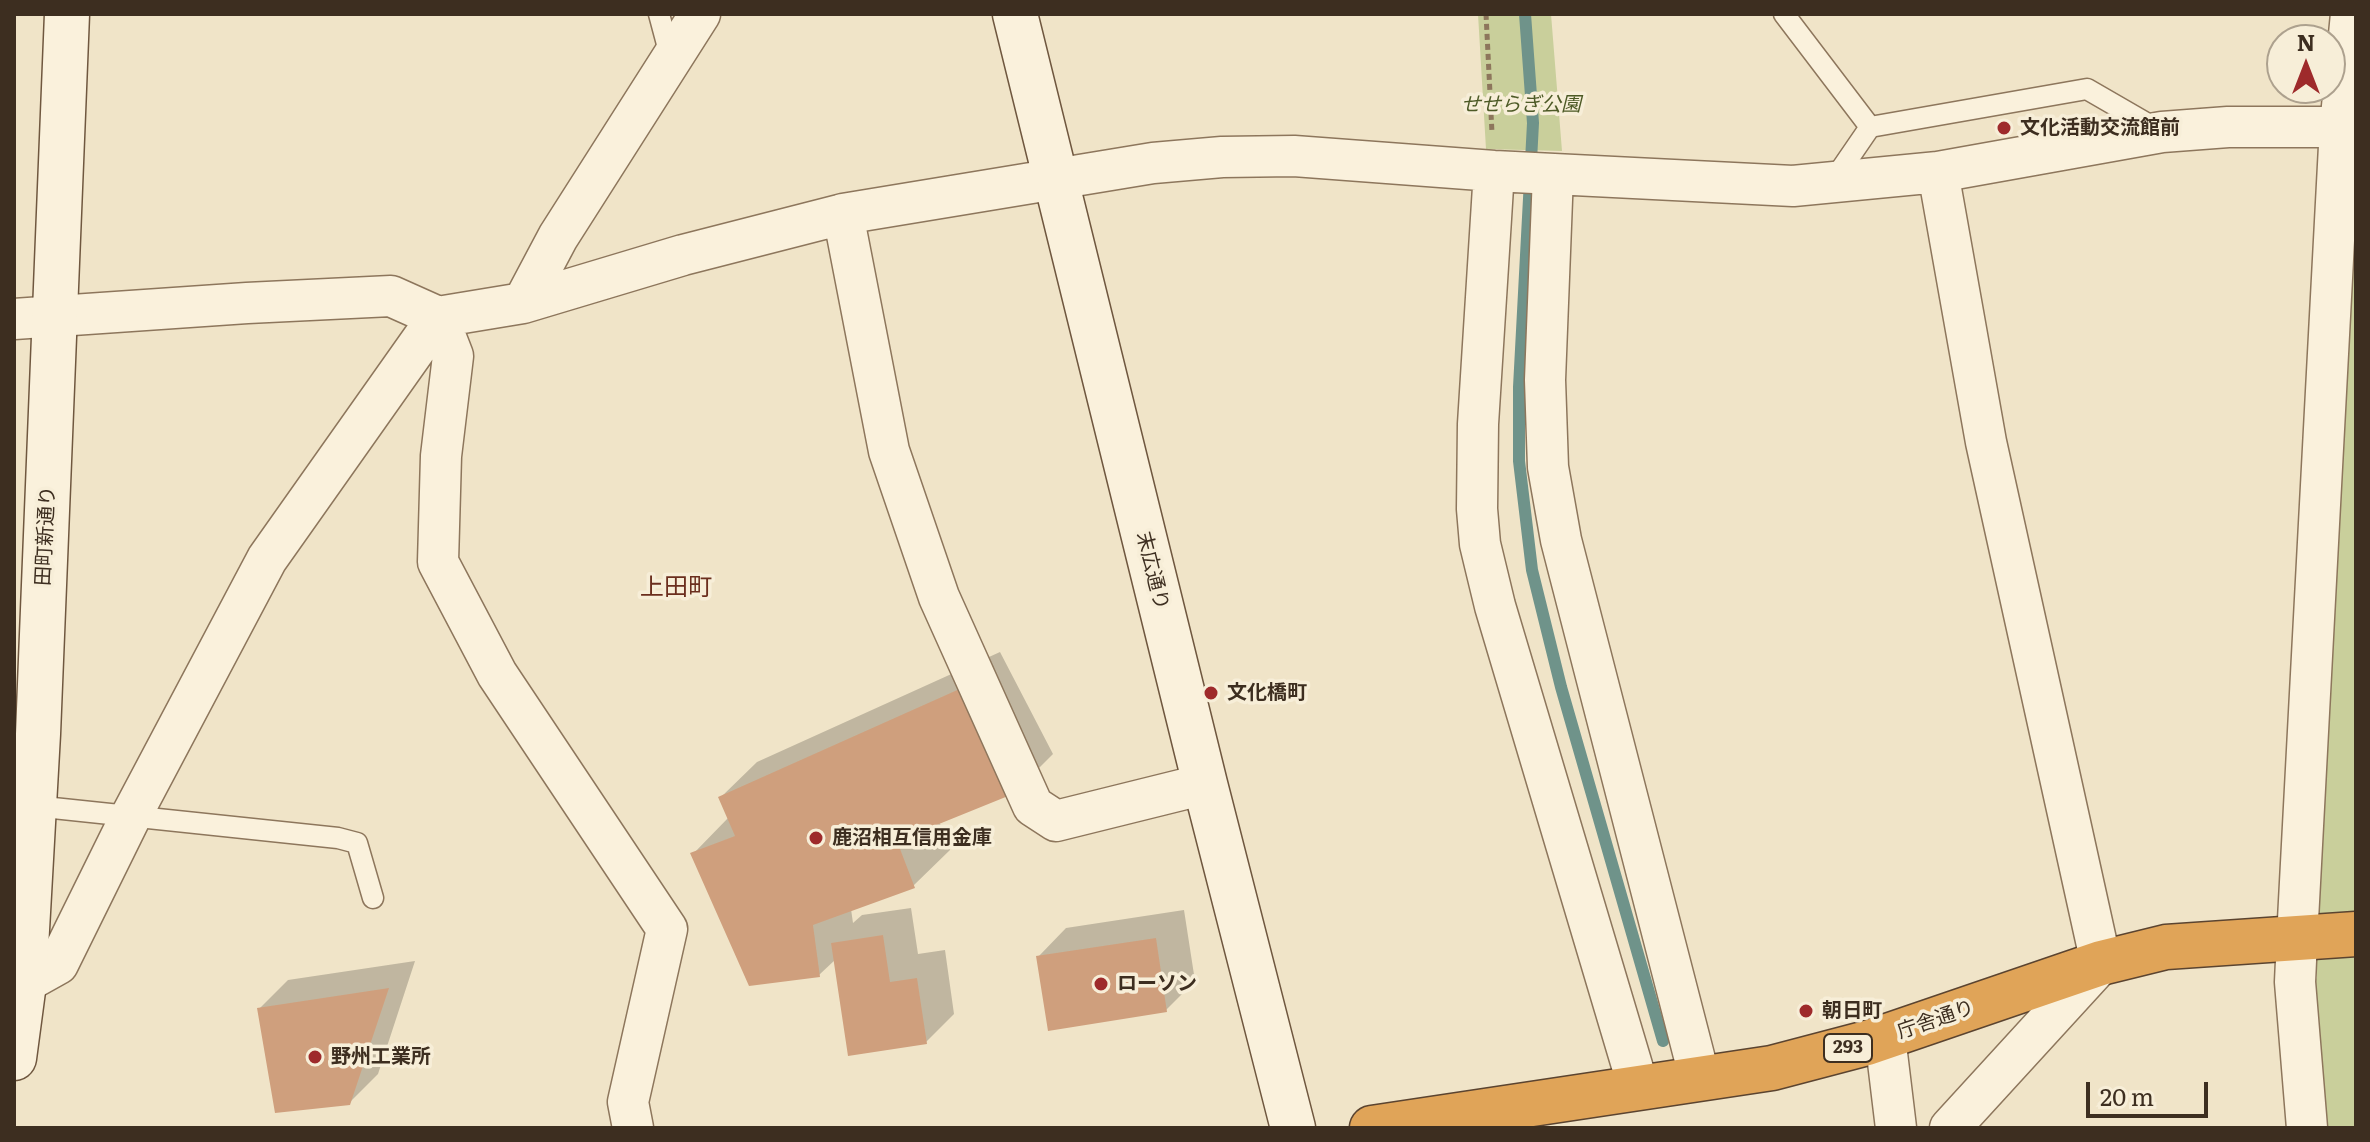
<!DOCTYPE html>
<meta charset="utf-8">
<style>
body{margin:0}
#map{position:relative;width:2370px;height:1142px;overflow:hidden;background:#f0e4c8;font-family:Literata,serif}
canvas{display:block}
.frame{position:absolute;inset:0;border:16px solid #3d2e20;pointer-events:none}
.north{position:absolute;left:2266px;top:24px;width:80px;height:80px;box-sizing:border-box;background:#f7eed8;border:2px solid #ada18e;border-radius:50%;rotate:0deg;font-size:22px;font-weight:700;line-height:32px;text-align:center;color:#3d2e20}
.north::after{content:'';display:block;margin:auto;width:28px;height:36px;background:#9e2a2b;clip-path:polygon(50% 0,100% 100%,50% 72%,0 100%)}
.scale{position:absolute;left:2086px;top:1082px;width:122px;height:36px;box-sizing:border-box;border:4px solid #3d2e20;border-top:0;padding-left:10px;font-size:24px;line-height:28px;white-space:nowrap;color:#3d2e20;-webkit-text-stroke:6px #f7eed8;paint-order:stroke}
</style>
<div id="map">
<canvas width="2370" height="1142"></canvas>
<div class="frame"></div>
<div class="north">N</div>
<div class="scale">20 m</div>
</div>
<script>
const c = document.querySelector('canvas').getContext('2d');
c.lineJoin = 'round';
function paint(path, color) { c.fillStyle = color; c.fill(path, 'evenodd'); }
const toPath = rows => new Path2D(rows.map(r => 'M' + r).join(''));
function stroke(path, color, width, dash) { c.strokeStyle = color; c.lineWidth = width; c.lineCap = dash ? 'butt' : 'round'; c.setLineDash(dash || []); c.stroke(path); }
function label(font, color, halo, rows, align = 'center') {
  c.font = font + ' Literata,"Noto Sans JP",serif'; c.lineWidth = 7; c.setLineDash([]); c.textBaseline = 'middle'; c.strokeStyle = halo; c.fillStyle = color; for (const [text, x, y, turn = 0] of rows) {
    c.save(); c.translate(x, y); c.rotate((+turn || 0) * Math.PI / 180); c.textAlign = isNaN(turn) ? turn : align; if (halo) c.strokeText(text, 0, 0); c.fillText(text, 0, 0); c.restore();
  }
}
paint(toPath([
 [1478,14,1551,14,1562,151,1486,149],
 [2356,79,2356,1128,2321,1128,2310,985,2317,978,2311,889]
]), '#c9cf9b');
paint(toPath([
 [1000,652,1053,754,1017,790,939,821,950,850,913,886,851,909,853,923,862,915,911,908,918,954,945,950,954,1014,926,1042,836,959,819,975,693,854,729,817,720,798,757,762],
 [1184,910,1195,981,1166,1010,1038,957,1066,928],
 [415,961,378,1074,349,1103,259,1009,288,980]
]), '#0003');
stroke(toPath([
 [1525,14,1533,123,1519,387,1519,461,1532,570,1561,687,1663,1041]
]), '#6f938a', 12);
paint(toPath([
 [964,687,1018,792,897,841,915,888,813,925,820,977,749,986,690,853,735,836,718,797],
 [883,935,890,982,917,978,927,1044,848,1056,831,943],
 [1156,938,1167,1012,1048,1031,1036,956],
 [389,988,350,1105,275,1113,257,1008]
]), '#cf9f7d');
const lane = toPath([
 [659,14,671,59],
 [1784,14,1870,127],
 [1833,181,1870,127,2087,89,2158,130],
 [34,806,338,838,357,843,373,898]
]);
const street = toPath([
 [1494,171,1478,424,1477,509,1480,544,1495,606,1639,1089],
 [1938,172,1986,442,2101,963,1950,1128],
 [1553,174,1545,380,1548,467,1561,540,1700,1079],
 [843,214,889,451,939,597,1033,806,1056,821,1205,784],
 [523,303,558,237,700,14],
 [438,317,453,356,441,456,438,562,497,674,667,929,628,1102,633,1128],
 [14,319,247,303,391,296,438,317,523,303,683,255,843,214,1153,163,1222,157,1294,156,1494,171,1793,186,1938,172,2162,132,2228,127,2340,127],
 [24,983,58,964,131,816,267,559,438,317],
 [1885,1037,1896,1128],
 [2307,1128,2295,982,2297,939,2340,127,2351,14]
]);
const secondary = toPath([
 [1015,14,1205,784,1293,1128],
 [14,1058,24,983,38,734,67,14]
]);
const highway = toPath([
 [1372,1128,1772,1068,1867,1043,2101,963,2166,947,2356,934]
]);
stroke(lane, '#8d765c', 23);
stroke(street, '#8d765c', 43);
stroke(secondary, '#6f573f', 47);
stroke(highway, '#5b4430', 47);
stroke(toPath([
 [1486,14,1492,133]
]), '#8d765c', 5, [6, 4]);
stroke(lane, '#faf1dc', 20);
stroke(street, '#faf1dc', 40);
stroke(secondary, '#faf1dc', 44);
stroke(highway, '#e0a458', 44);
for (const [x, y, r, color] of [
 [2004,128,8,"#9e2a2b"],
 [1211,693,8,"#9e2a2b"],
 [816,838,8,"#9e2a2b"],
 [1101,984,8,"#9e2a2b"],
 [1806,1011,8,"#9e2a2b"],
 [315,1057,8,"#9e2a2b"]
]) { const dot = new Path2D(); dot.arc(x, y, r, 0, 2 * Math.PI); c.fillStyle = color; c.fill(dot); stroke(dot, '#f7eed8', 3); }
for (const [x, y, w] of [
 [1848,1048,48]
]) { const box = new Path2D(); box.roundRect(x - w / 2, y - 14, w, 28, 6); c.fillStyle = '#f7eed8'; c.fill(box); stroke(box, '#3d2e20', 2); }
label('bold 18px', '#3d2e20', null, [
 ["293",1848,1048]
]);
label('italic 20px', '#4d5a26', '#f7eed8', [
 ["せせらぎ公園",1521,105]
]);
label('bold 20px', '#3d2e20', '#f7eed8', [
 ["文化活動交流館前",2020,128],
 ["文化橋町",1227,693],
 ["鹿沼相互信用金庫",832,838],
 ["ローソン",1117,984],
 ["朝日町",1822,1011],
 ["野州工業所",331,1057]
], 'left');
label('20px', '#3d2e20', '#f7eed8', [
 ["田町新通り",46,536,-87],
 ["末広通り",1152,571,76],
 ["庁舎通り",1936,1020,-19]
]);
label('24px', '#6b2e1e', '#f7eed8', [
 ["上田町",676,588]
]);
</script>
